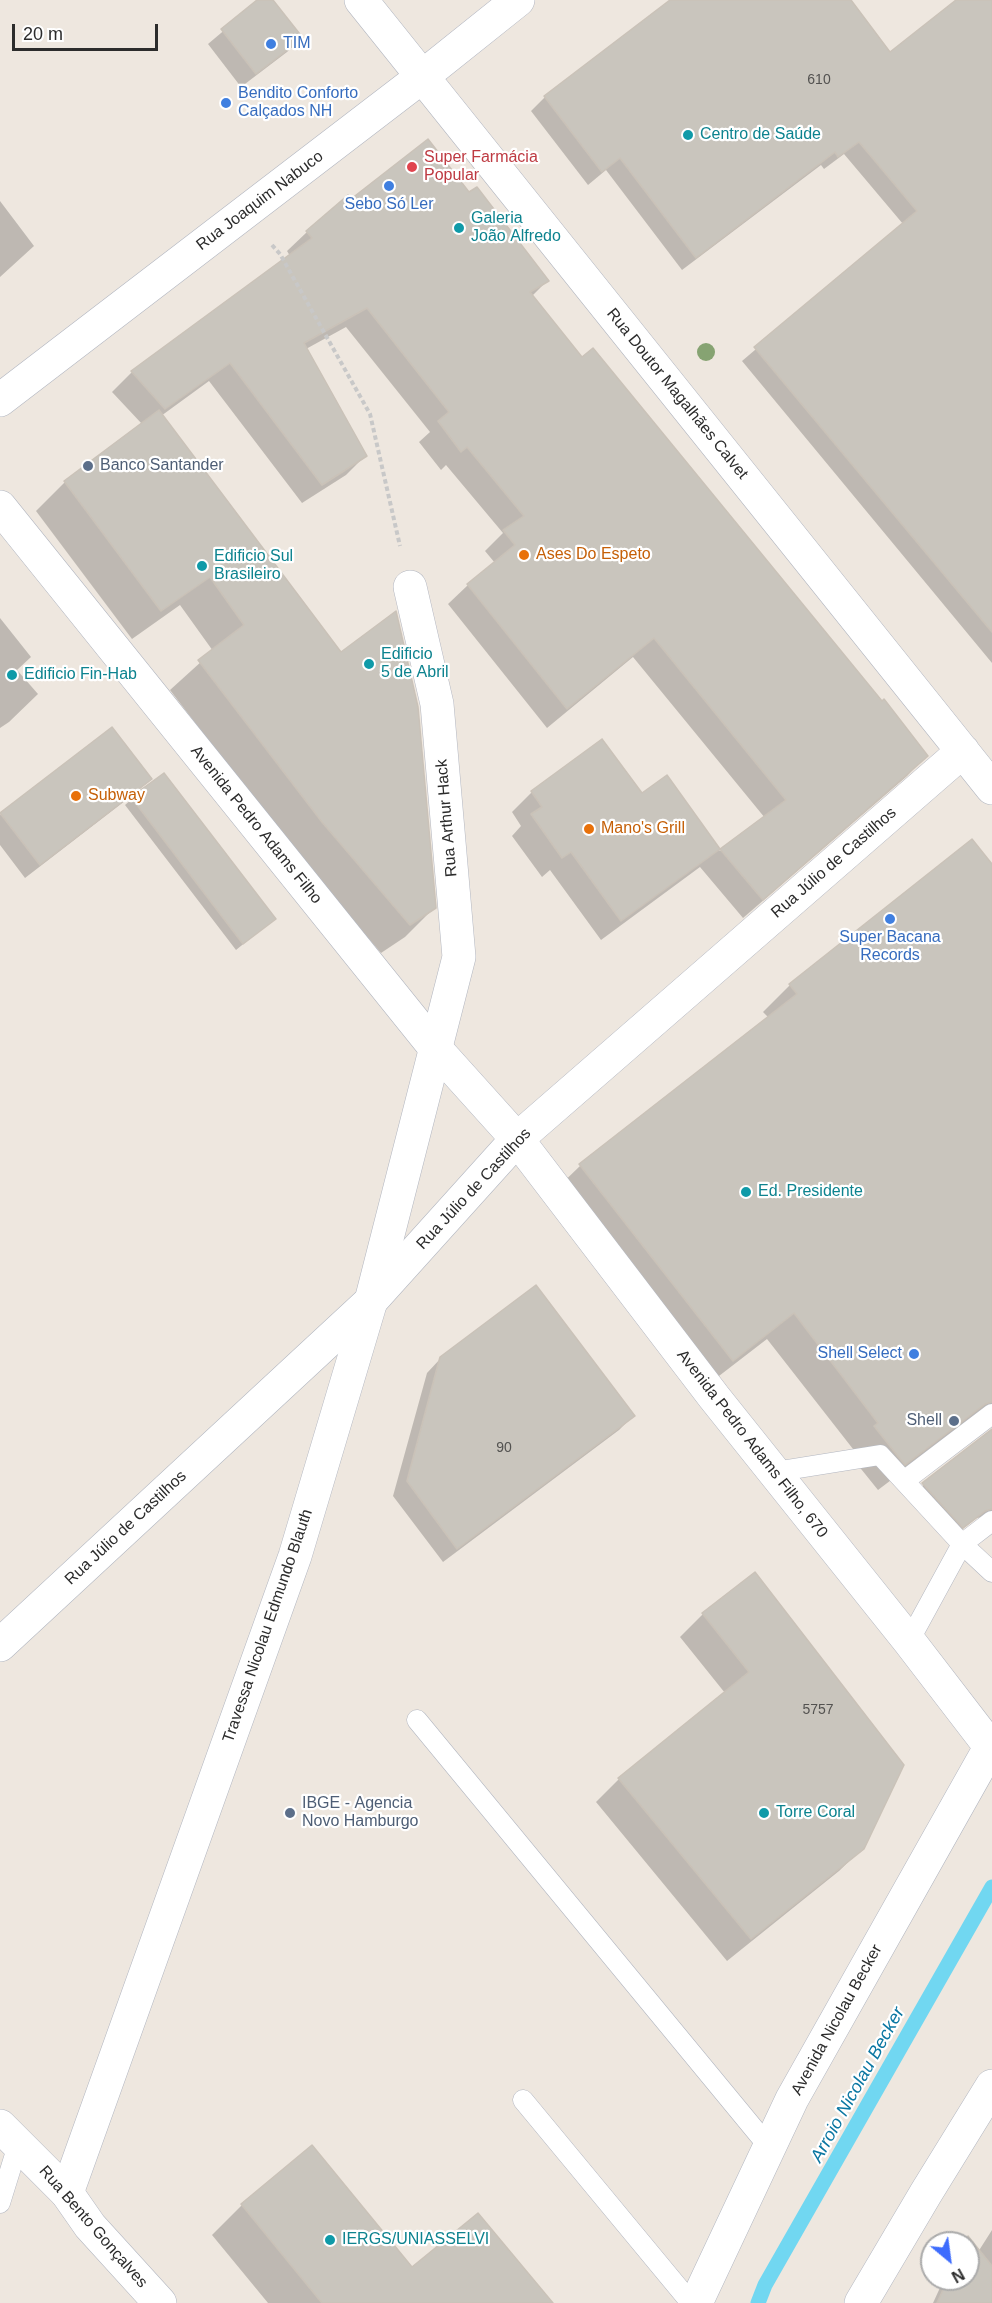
<!DOCTYPE html>
<meta charset="utf-8">
<style>
body{margin:0}
#map{position:relative;width:992px;height:2303px;overflow:hidden;background:#eee7df;font-family:Helvetica,sans-serif}
canvas{display:block}
.north{position:absolute;left:920px;top:2231px;width:60px;height:60px;box-sizing:border-box;background:#fff;border:2px solid #ababab;border-radius:50%;rotate:151deg;font-size:16px;font-weight:700;line-height:24px;text-align:center;color:#2c2c2c}
.north::after{content:'';display:block;margin:auto;width:21px;height:27px;background:#3d6cfd;clip-path:polygon(50% 0,100% 100%,50% 72%,0 100%)}
.scale{position:absolute;left:12px;top:24px;width:146px;height:27px;box-sizing:border-box;border:3px solid #2c2c2c;border-top:0;padding-left:8px;font-size:18px;line-height:21px;white-space:nowrap;color:#2c2c2c;-webkit-text-stroke:4px #fff;paint-order:stroke}
</style>
<div id="map">
<canvas width="992" height="2303"></canvas>
<div class="north">N</div>
<div class="scale">20 m</div>
</div>
<script>
const c = document.querySelector('canvas').getContext('2d');
c.lineJoin = 'round';
function paint(path, color) { c.fillStyle = color; c.fill(path, 'evenodd'); }
const toPath = rows => new Path2D(rows.map(r => 'M' + r).join(''));
function stroke(path, color, width, dash) { c.strokeStyle = color; c.lineWidth = width; c.lineCap = dash ? 'butt' : 'round'; c.setLineDash(dash || []); c.stroke(path); }
function label(font, color, halo, rows, align = 'center') {
  c.font = font + ' Helvetica,sans-serif'; c.lineWidth = 4.5; c.setLineDash([]); c.textBaseline = 'middle'; c.strokeStyle = halo; c.fillStyle = color; for (const [text, x, y, turn = 0] of rows) {
    c.save(); c.translate(x, y); c.rotate((+turn || 0) * Math.PI / 180); c.textAlign = isNaN(turn) ? turn : align; if (halo) c.strokeText(text, 0, 0); c.fillText(text, 0, 0); c.restore();
  }
}
paint(toPath([
 [260,0,271,0,301,38,287,52,241,87,208,44],
 [672,0,849,0,889,54,959,0,992,0,992,663,742,361,903,224,844,154,824,169,821,165,682,270,606,170,588,185,531,111,545,97],
 [468,194,547,281,532,296,582,359,926,756,907,776,743,918,700,867,601,940,550,870,542,877,512,836,521,826,512,812,532,792,602,741,642,795,666,777,720,851,765,818,633,657,547,728,448,604,468,585,495,563,485,551,503,533,446,465,441,470,419,442,430,432,346,327,306,349,366,455,346,475,302,503,209,381,161,416,434,908,405,937,381,953,293,851,170,690,213,651,180,605,132,639,36,511,65,482,142,424,112,392,132,372,290,256,287,251,307,232,351,201],
 [0,201,34,246,0,277],
 [0,618,31,657,17,670,38,694,9,722,0,728],
 [111,729,150,779,134,794,25,878,0,845,0,815],
 [133,798,274,919,236,950,125,805],
 [972,841,992,866,992,1410,957,1430,878,1490,849,1454,853,1449,767,1339,706,1386,553,1192,580,1166,769,1018,763,1012,790,985],
 [441,1358,633,1416,619,1430,443,1562,393,1496,427,1373],
 [992,1431,992,1513,988,1516,977,1518,956,1534,916,1491],
 [755,1574,863,1848,839,1871,727,1961,596,1802,619,1779,725,1693,680,1637,703,1614],
 [312,2147,412,2270,551,2303,268,2303,212,2235,242,2205],
 [992,2230,992,2303,933,2303,944,2279,968,2279,968,2243,963,2243,967,2238,978,2252]
]), '#0003');
stroke(toPath([
 [758,2303,765,2285,992,1887]
]), '#71d7f1', 15);
const building = toPath([
 [257,0,273,0,303,38,256,74,221,29,257,0],
 [670,0,851,0,890,52,956,0,992,0,992,632,754,347,917,211,859,142,838,157,835,152,696,258,620,158,602,172,544,96,670,0],
 [428,139,469,192,477,187,549,281,530,292,582,357,593,348,882,701,884,699,928,756,763,900,720,849,786,800,654,638,567,709,467,584,515,545,503,530,524,516,467,447,461,452,438,421,449,412,367,308,304,343,367,456,322,485,230,363,165,409,131,371,312,238,306,231,348,195,351,199,428,139],
 [159,410,341,652,396,611,418,707,436,908,410,925,322,822,198,660,244,625,210,577,161,611,64,481,159,410],
 [112,727,152,779,40,865,0,813,112,727],
 [602,739,642,793,667,775,720,849,621,921,571,852,562,858,531,814,542,807,531,791,602,739],
 [164,773,276,919,243,944,131,797,164,773],
 [972,839,992,864,992,1402,985,1404,905,1465,874,1426,878,1423,794,1313,733,1361,579,1164,797,994,789,984,972,839],
 [536,1285,635,1416,457,1549,407,1481,440,1357,536,1285],
 [992,1429,992,1509,985,1511,963,1528,922,1483,992,1429],
 [755,1572,904,1765,864,1849,751,1939,618,1778,749,1672,702,1613,755,1572],
 [312,2145,412,2267,478,2213,553,2303,322,2303,241,2204,312,2145],
 [968,2236,992,2266,992,2303,937,2303,948,2279,968,2279,968,2243,964,2243,968,2236]
]);
paint(building, '#c9c5bd');
stroke(building, '#cac2b8', 1.5);
const service = toPath([
 [774,1472,880,1455,962,1544,992,1572],
 [904,1481,992,1414],
 [909,1641,962,1544,992,1521],
 [417,1720,769,2147],
 [523,2100,691,2303],
 [0,2203,18,2145]
]);
const minor = toPath([
 [67,2193,295,1556,371,1301,459,957,437,704,410,587]
]);
const tertiary = toPath([
 [361,0,992,788],
 [0,400,423,76,518,0],
 [0,1645,371,1301,517,1139,963,751]
]);
const secondary = toPath([
 [0,507,436,1049,517,1139,714,1397,909,1641,992,1749],
 [0,2126,67,2193,90,2226,160,2303],
 [696,2303,792,2099,992,1744],
 [861,2303,926,2193,992,2086]
]);
stroke(service, '#b2b6c0', 21);
stroke(minor, '#b2b6c0', 34);
stroke(tertiary, '#b2b6c0', 34);
stroke(secondary, '#b2b6c0', 34);
stroke(toPath([
 [272,245,280,254,370,414,400,546]
]), '#c8c8c8', 4, [4.5, 3]);
stroke(service, '#fff', 20);
stroke(minor, '#fff', 33);
stroke(tertiary, '#fff', 33);
stroke(secondary, '#fff', 33);
c.fillStyle = '#86a372';
for (const [x, y] of [
 [706,352]
]) { c.beginPath(); c.arc(x, y, 9, 0, 2 * Math.PI); c.fill(); }
for (const [x, y, r, color] of [
 [271,44,6,"#3f7fe0"],
 [226,103,6,"#3f7fe0"],
 [688,135,6,"#0f9aa8"],
 [412,167,6,"#e0444e"],
 [389,186,6,"#3f7fe0"],
 [459,228,6,"#0f9aa8"],
 [88,466,6,"#5c6f8a"],
 [524,555,6,"#e8710a"],
 [202,566,6,"#0f9aa8"],
 [369,664,6,"#0f9aa8"],
 [12,675,6,"#0f9aa8"],
 [76,796,6,"#e8710a"],
 [589,829,6,"#e8710a"],
 [890,919,6,"#3f7fe0"],
 [746,1192,6,"#0f9aa8"],
 [914,1354,6,"#3f7fe0"],
 [954,1421,6,"#5c6f8a"],
 [290,1813,6,"#5c6f8a"],
 [764,1813,6,"#0f9aa8"],
 [330,2240,6,"#0f9aa8"]
]) { const dot = new Path2D(); dot.arc(x, y, r, 0, 2 * Math.PI); c.fillStyle = color; c.fill(dot); stroke(dot, '#fff', 2); }
label('14px', '#535250', null, [
 ["610",819,80],
 ["90",504,1448],
 ["5757",818,1710]
]);
label('16px', '#366cbe', '#fff', [
 ["TIM",283,44],
 ["Bendito Conforto",238,94],
 ["Calçados NH",238,112],
 ["Sebo Só Ler",389,205,"center"],
 ["Super Bacana",890,938,"center"],
 ["Records",890,956,"center"],
 ["Shell Select",902,1354,"right"]
], 'left');
label('16px', '#0d838f', '#fff', [
 ["Centro de Saúde",700,135],
 ["Galeria",471,219],
 ["João Alfredo",471,237],
 ["Edificio Sul",214,557],
 ["Brasileiro",214,575],
 ["Edificio",381,655],
 ["5 de Abril",381,673],
 ["Edificio Fin-Hab",24,675],
 ["Ed. Presidente",758,1192],
 ["Torre Coral",776,1813],
 ["IERGS/UNIASSELVI",342,2240]
], 'left');
label('16px', '#be3a42', '#fff', [
 ["Super Farmácia",424,158],
 ["Popular",424,176]
], 'left');
label('16px', '#2c2c2c', '#fff', [
 ["Rua Joaquim Nabuco",260,201,-37],
 ["Rua Doutor Magalhães Calvet",677,394,51],
 ["Rua Arthur Hack",447,818,-95],
 ["Avenida Pedro Adams Filho",256,825,51],
 ["Rua Júlio de Castilhos",834,863,-41],
 ["Rua Júlio de Castilhos",474,1189,-47],
 ["Avenida Pedro Adams Filho, 670",752,1444,52],
 ["Rua Júlio de Castilhos",126,1528,-43],
 ["Travessa Nicolau Edmundo Blauth",268,1626,-71],
 ["Avenida Nicolau Becker",837,2020,-61],
 ["Rua Bento Gonçalves",93,2227,49]
]);
label('16px', '#4e5e75', '#fff', [
 ["Banco Santander",100,466],
 ["Shell",942,1421,"right"],
 ["IBGE - Agencia",302,1804],
 ["Novo Hamburgo",302,1822]
], 'left');
label('16px', '#c56008', '#fff', [
 ["Ases Do Espeto",536,555],
 ["Subway",88,796],
 ["Mano's Grill",601,829]
], 'left');
label('italic 18px', '#0b77a2', '#fff', [
 ["Arroio Nicolau Becker",858,2085,-61]
]);
</script>
